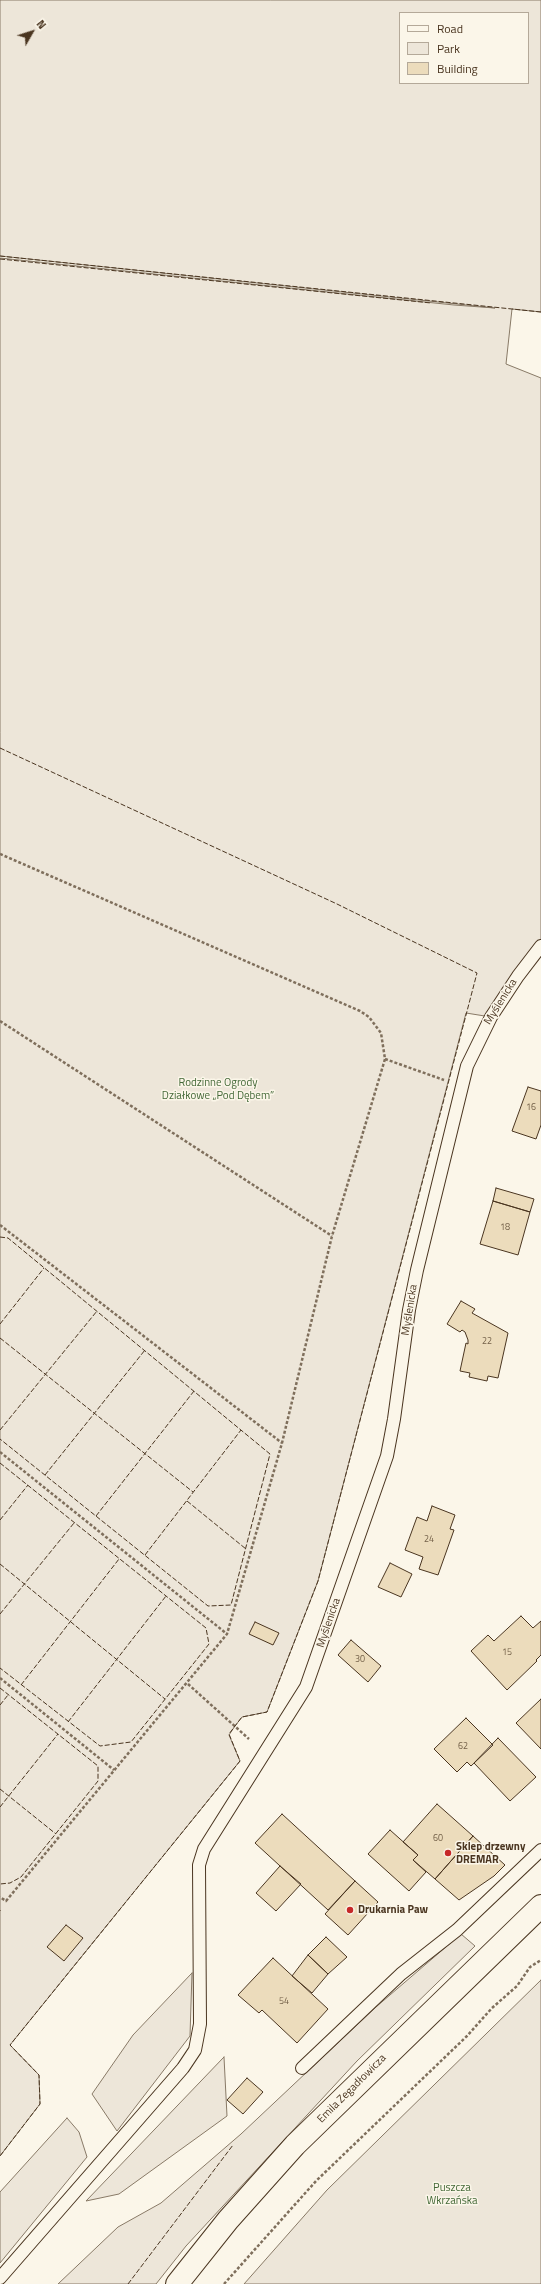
<!DOCTYPE html>
<meta charset="utf-8">
<style>
body{margin:0}
#map{position:relative;width:541px;height:2284px;overflow:hidden;background:#fbf6e9;font-family:"Titillium Web",sans-serif}
canvas{display:block}
.legend{position:absolute;left:399px;top:12px;width:130px;height:72px;box-sizing:border-box;background:#fbf6e9;border:1px solid #b4a999;margin:0;padding:5px 7px;list-style:none;font-size:12px;color:#4a3520}
.legend li{display:flex;align-items:center;gap:8px;height:20px}
.legend b{width:20px;border:1px solid #b4a999}
.north{position:absolute;left:12px;top:12px;width:40px;height:40px;-webkit-text-stroke:3px #fbf6e9;paint-order:stroke;rotate:51deg;font-size:11px;font-weight:700;line-height:16px;text-align:center;color:#4a3520}
.north::after{content:'';display:block;margin:auto;width:14px;height:18px;background:#4a3520;clip-path:polygon(50% 0,100% 100%,50% 72%,0 100%)}
</style>
<div id="map">
<canvas width="541" height="2284"></canvas>
<ul class="legend">
<li><b style="height:5px;background:#fbf6e9"></b>Road</li>
<li><b style="height:11px;background:#ede6d9"></b>Park</li>
<li><b style="height:11px;background:#ecdcbc"></b>Building</li>
</ul>
<div class="north">N</div>
</div>
<script>
const c = document.querySelector('canvas').getContext('2d');
c.lineJoin = 'round';
function paint(path, color) { c.fillStyle = color; c.fill(path, 'evenodd'); }
const toPath = rows => new Path2D(rows.map(r => 'M' + r).join(''));
function stroke(path, color, width, dash) { c.strokeStyle = color; c.lineWidth = width; c.lineCap = dash ? 'butt' : 'round'; c.setLineDash(dash || []); c.stroke(path); }
function label(font, color, halo, rows, align = 'center') {
  c.font = font + ' "Titillium Web",sans-serif'; c.lineWidth = 3; c.setLineDash([]); c.textBaseline = 'middle'; c.strokeStyle = halo; c.fillStyle = color; for (const [text, x, y, turn = 0] of rows) {
    c.save(); c.translate(x, y); c.rotate((+turn || 0) * Math.PI / 180); c.textAlign = isNaN(turn) ? turn : align; if (halo) c.strokeText(text, 0, 0); c.fillText(text, 0, 0); c.restore();
  }
}
const green = toPath([
 [0,0,541,0,541,312,512,309,506,364,541,378,541,946,491,1017,466,1013,318,1581,267,1712,242,1717,235,1726,229,1735,240,1761,10,2045,39,2075,40,2104,0,2156,0,258,454,305,495,308,0,256,0,0],
 [400,13,528,13,528,83,400,83,400,13],
 [461,1934,475,1946,357,2061,186,2246,156,2284,58,2284,118,2227,161,2203,241,2134,376,2007,461,1934],
 [192,1973,190,2036,117,2131,92,2094,133,2035,192,1973],
 [541,1980,541,2284,244,2284,327,2190,541,1980],
 [224,2057,227,2116,119,2194,86,2201,224,2057],
 [67,2118,79,2132,87,2157,0,2263,0,2192,67,2118]
]);
paint(green, '#ede6d9');
stroke(green, '#887966', 1);
const building = toPath([
 [528,1087,541,1091,541,1125,536,1139,512,1131,528,1087],
 [496,1188,534,1199,530,1212,493,1201,496,1188],
 [493,1201,530,1212,518,1255,480,1244,493,1201],
 [461,1301,475,1309,472,1313,508,1333,498,1378,488,1376,487,1381,469,1377,470,1373,460,1371,466,1343,468,1344,468,1340,465,1332,462,1330,460,1332,447,1324,461,1301],
 [432,1506,455,1515,450,1529,454,1530,438,1575,419,1569,423,1557,405,1550,417,1517,427,1521,432,1506],
 [390,1563,412,1574,401,1597,378,1587,390,1563],
 [521,1616,533,1628,541,1621,541,1655,536,1660,537,1661,507,1690,471,1651,488,1635,494,1641,521,1616],
 [255,1622,279,1633,273,1645,249,1634,255,1622],
 [351,1640,381,1666,368,1682,338,1655,351,1640],
 [541,1699,541,1749,516,1723,541,1699],
 [466,1718,493,1745,471,1766,467,1762,457,1772,434,1749,466,1718],
 [498,1738,536,1777,510,1801,474,1763,498,1738],
 [437,1804,473,1836,435,1879,413,1860,418,1855,403,1842,437,1804],
 [282,1814,355,1881,328,1910,255,1843,282,1814],
 [390,1830,418,1855,413,1860,426,1872,409,1891,368,1854,390,1830],
 [473,1836,505,1865,494,1876,459,1900,435,1879,473,1836],
 [280,1866,301,1884,276,1911,256,1893,280,1866],
 [355,1881,378,1902,348,1935,325,1914,355,1881],
 [66,1925,83,1938,64,1961,47,1947,66,1925],
 [326,1937,347,1957,328,1974,308,1955,326,1937],
 [308,1955,328,1974,312,1993,292,1976,308,1955],
 [273,1958,328,2009,297,2043,262,2010,259,2013,238,1995,273,1958],
 [247,2078,263,2092,243,2114,227,2100,247,2078]
]);
paint(building, '#ecdcbc');
stroke(building, '#4a3520', 1);
const lane = toPath([
 [302,2068,401,1974,457,1930,541,1850],
 [0,2278,183,2068,195,2050,200,2024,199,1865,204,1849,306,1687,387,1456,394,1419,409,1310,417,1270,467,1066,491,1017,518,976,541,946]
]);
const secondary = toPath([
 [177,2284,228,2220,295,2145,541,1906]
]);
stroke(lane, '#4a3520', 14);
stroke(secondary, '#4a3520', 24);
stroke(toPath([
 [0,854,360,1011,369,1017,381,1033,385,1059,332,1236,282,1443,227,1634,6,1901,0,1897],
 [0,1021,332,1236],
 [385,1059,444,1080],
 [0,1225,282,1443],
 [0,1452,227,1634],
 [0,1678,114,1770],
 [188,1684,249,1739],
 [224,2284,316,2181,467,2036,492,2008,517,1986,530,1967,541,1960]
]), '#7f6f5c', 2.5, [3, 2]);
stroke(lane, '#fbf6e9', 12);
stroke(secondary, '#fbf6e9', 22);
stroke(toPath([
 [0,256,541,312],
 [0,259,431,303],
 [0,748,337,904,477,973,318,1581,267,1712,242,1717,235,1726,229,1734,240,1761,10,2045,39,2075,40,2104,0,2156],
 [0,1237,8,1238,270,1454,231,1605,208,1606,0,1439],
 [0,1324,44,1268],
 [0,1338,193,1492],
 [0,1430,97,1311],
 [0,1463,206,1628,209,1644,131,1742,100,1746,0,1668],
 [45,1475,145,1350],
 [187,1501,246,1549],
 [96,1516,194,1391],
 [0,1520,28,1485],
 [145,1555,241,1430],
 [0,1564,165,1699],
 [0,1614,74,1523],
 [21,1685,119,1559],
 [0,1688,98,1766,98,1781,21,1877,10,1883,0,1884],
 [0,1705,8,1695],
 [68,1722,166,1596],
 [0,1789,56,1834],
 [0,1807,58,1734],
 [0,1910,0,1911],
 [128,2284,233,2145]
]), '#4a3520', 1, [5, 2]);
for (const [x, y, r, color] of [
 [448,1853,4,"#c62828"],
 [350,1910,4,"#c62828"]
]) { const dot = new Path2D(); dot.arc(x, y, r, 0, 2 * Math.PI); c.fillStyle = color; c.fill(dot); stroke(dot, '#fbf6e9', 1.5); }
label('9px', '#725f47', null, [
 ["16",531,1108],
 ["18",505,1228],
 ["22",487,1342],
 ["24",429,1540],
 ["15",507,1653],
 ["30",360,1660],
 ["62",463,1747],
 ["60",438,1839],
 ["54",284,2002]
]);
label('11px', '#4a3520', '#fbf6e9', [
 ["Myślenicka",501,1002,-58],
 ["Myślenicka",410,1310,-81],
 ["Myślenicka",329,1623,-71],
 ["Emila Zegadłowicza",352,2089,-45]
]);
label('11px', '#436837', '#fbf6e9', [
 ["Rodzinne Ogrody",218,1083],
 ["Działkowe „Pod Dębem”",218,1096],
 ["Puszcza",452,2188],
 ["Wkrzańska",452,2201]
]);
label('bold 11px', '#4a3520', '#fbf6e9', [
 ["Sklep drzewny",456,1847],
 ["DREMAR",456,1860],
 ["Drukarnia Paw",358,1910]
], 'left');
</script>
